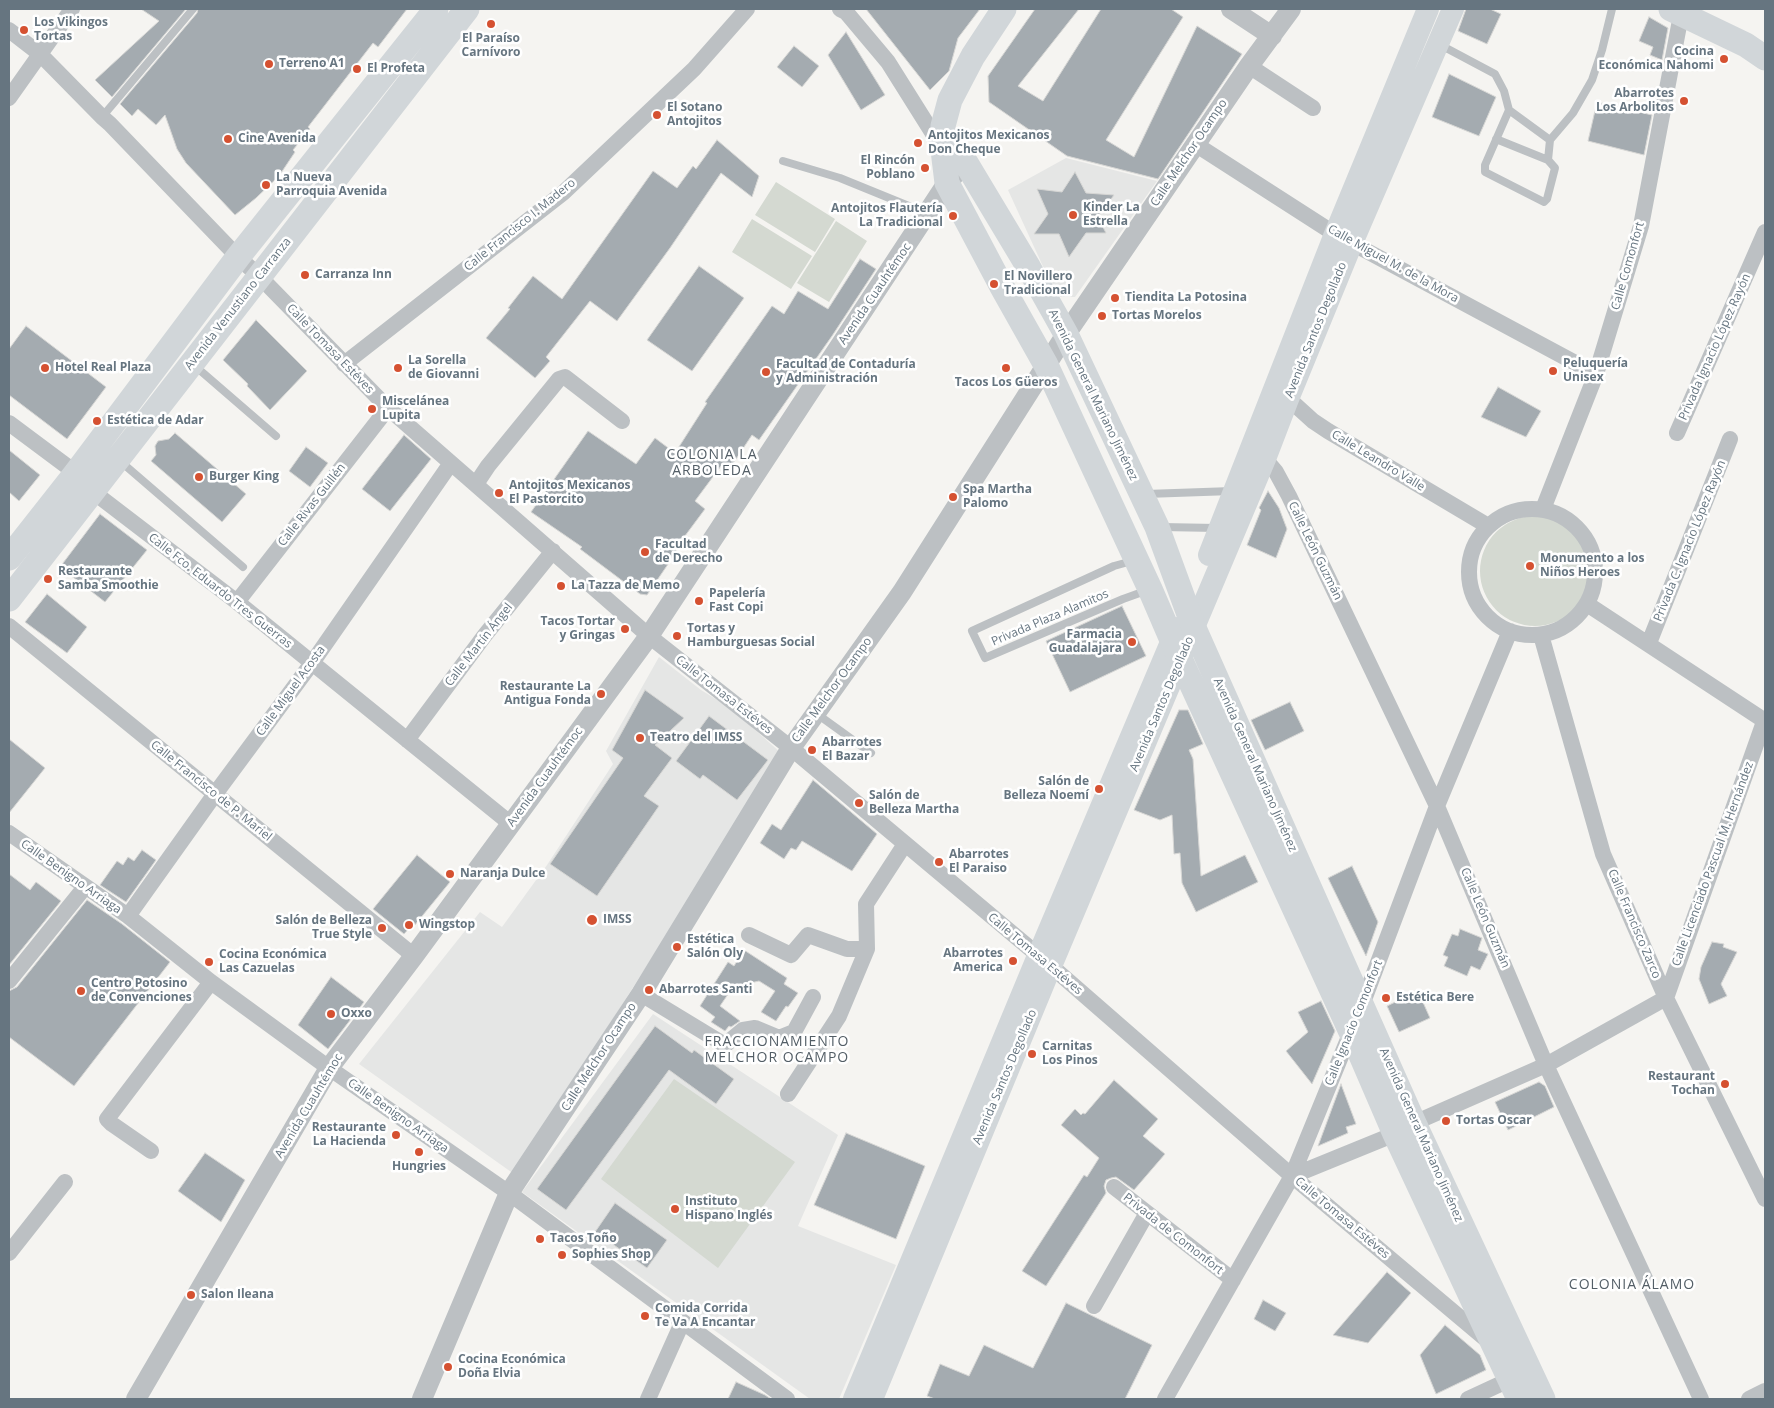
<!DOCTYPE html>
<meta charset="utf-8">
<style>
body{margin:0}
#map{position:relative;width:1774px;height:1408px;overflow:hidden;background:#f5f4f1;font-family:"Open Sans",sans-serif}
canvas{display:block}
.frame{position:absolute;inset:0;border:10px solid #667580;pointer-events:none}
</style>
<div id="map">
<canvas width="1774" height="1408"></canvas>
<div class="frame"></div>
</div>
<script>
const c = document.querySelector('canvas').getContext('2d');
c.lineJoin = 'round';
function paint(path, color) { c.fillStyle = color; c.fill(path, 'evenodd'); }
const toPath = rows => new Path2D(rows.map(r => 'M' + r).join(''));
function stroke(path, color, width, dash) { c.strokeStyle = color; c.lineWidth = width; c.lineCap = dash ? 'butt' : 'round'; c.setLineDash(dash || []); c.stroke(path); }
function label(font, color, halo, rows, align = 'center') {
  c.font = font + ' "Open Sans",sans-serif'; c.lineWidth = 5; c.setLineDash([]); c.textBaseline = 'middle'; c.strokeStyle = halo; c.fillStyle = color; for (const [text, x, y, turn = 0] of rows) {
    c.save(); c.translate(x, y); c.rotate((+turn || 0) * Math.PI / 180); c.textAlign = isNaN(turn) ? turn : align; if (halo) c.strokeText(text, 0, 0); c.fillText(text, 0, 0); c.restore();
  }
}
paint(toPath([
 [1066,158,1157,181,1075,297,1057,297,1008,190],
 [659,657,701,690,732,709,782,754,514,1174,359,1064,480,912,502,927,547,865,613,764,606,751],
 [653,1014,838,1135,798,1226,896,1265,839,1399,810,1399,522,1192]
]), '#e5e6e5');
paint(toPath([
 [776,182,835,219,815,252,755,215],
 [752,219,812,256,791,289,732,252],
 [836,221,867,241,829,302,797,283],
 '1480 571a55 55 0 1 1 110 0a55 55 0 1 1-110 0Z',
 [674,1079,795,1162,718,1268,601,1179]
]), '#d4d9d1');
const building = toPath([
 [141,9,186,9,112,97,95,80,159,21,141,9],
 [198,9,407,9,378,47,373,43,308,127,310,129,293,150,295,152,279,176,256,198,235,215,186,163,177,149,165,115,156,125,138,109,132,116,120,104,197,13,198,9],
 [866,9,980,9,958,38,949,71,930,90,866,9],
 [1035,9,1079,9,1018,86,1043,101,1101,9,1171,9,1183,17,1106,140,1134,157,1197,26,1242,54,1158,179,1067,156,989,102,988,76,1035,9],
 [1466,9,1490,9,1501,14,1487,44,1458,31,1466,9],
 [1649,17,1668,28,1662,60,1650,55,1653,47,1639,41,1649,17],
 [846,32,885,95,861,110,828,55,846,32],
 [794,46,819,66,802,87,777,67,794,46],
 [1449,74,1496,97,1479,136,1432,117,1449,74],
 [1597,102,1652,115,1644,155,1588,141,1597,102],
 [717,140,759,176,752,197,721,173,670,248,617,321,590,301,546,357,550,361,535,378,486,338,510,309,508,308,533,276,562,299,653,171,677,188,693,166,696,169,717,140],
 [1075,172,1086,193,1114,195,1098,217,1106,233,1086,233,1069,257,1059,234,1034,234,1048,214,1037,189,1062,192,1075,172],
 [860,259,876,269,832,336,759,440,752,435,728,471,721,466,695,501,705,509,676,548,677,551,647,595,640,594,580,549,582,547,531,512,588,431,636,464,655,438,675,453,707,403,705,402,772,306,784,314,798,291,828,309,860,259],
 [699,266,744,298,692,371,647,340,699,266],
 [256,320,307,371,270,410,247,386,248,384,223,360,256,320],
 [26,326,106,387,67,439,9,395,9,349,26,326],
 [1498,387,1541,411,1526,437,1481,417,1498,387],
 [175,433,246,494,222,522,151,461,156,455,155,446,158,441,169,439,175,433],
 [404,435,431,459,390,511,362,489,404,435],
 [306,447,328,463,310,487,289,471,306,447],
 [9,450,40,475,19,501,9,492,9,450],
 [1268,491,1279,508,1287,529,1276,558,1247,545,1261,510,1259,508,1268,491],
 [100,514,147,550,105,602,60,567,100,514],
 [47,594,87,627,67,653,25,622,47,594],
 [1122,606,1146,656,1070,692,1046,641,1122,606],
 [645,690,684,718,655,745,672,758,644,796,659,806,597,896,550,864,623,758,612,750,645,690],
 [1290,702,1304,731,1265,750,1251,720,1290,702],
 [1179,710,1188,710,1203,744,1189,750,1193,759,1201,876,1245,855,1258,882,1196,912,1182,883,1180,853,1174,854,1172,815,1160,820,1134,810,1179,710],
 [709,716,768,760,737,800,703,775,700,779,676,761,709,716],
 [9,739,45,768,9,813,9,739],
 [813,780,877,834,852,871,802,841,796,850,791,848,784,859,760,843,772,824,781,830,813,780],
 [142,850,156,860,126,902,100,885,117,861,123,865,128,857,134,861,142,850],
 [417,855,450,882,414,926,412,925,404,934,373,909,417,855],
 [1352,866,1378,922,1366,956,1328,878,1352,866],
 [9,874,30,890,36,882,61,901,9,965,9,874],
 [87,900,122,924,170,962,74,1086,9,1037,9,991,17,987,87,900],
 [1460,929,1482,938,1478,950,1488,954,1480,970,1471,966,1467,976,1444,966,1448,957,1443,955,1452,934,1458,936,1460,929],
 [1712,942,1724,944,1723,947,1737,952,1721,984,1727,996,1709,1004,1699,979,1701,967,1712,942],
 [744,950,787,978,784,984,798,993,788,1007,786,1006,776,1021,761,1012,775,991,759,981,733,987,720,1006,740,1021,731,1027,729,1026,725,1031,711,1022,715,1017,700,1006,728,962,734,966,744,950],
 [331,977,364,1002,328,1049,298,1025,331,977],
 [1418,991,1430,1018,1399,1032,1387,1006,1418,991],
 [1321,1001,1335,1031,1312,1084,1286,1051,1308,1032,1298,1012,1321,1001],
 [655,1026,692,1053,694,1050,734,1079,716,1104,669,1070,566,1210,537,1189,655,1026],
 [1114,1080,1158,1119,1143,1136,1165,1154,1134,1190,1116,1177,1111,1178,1106,1180,1104,1186,1106,1193,1046,1286,1022,1271,1084,1175,1087,1177,1099,1158,1061,1125,1075,1109,1081,1115,1083,1113,1085,1114,1114,1080],
 [1539,1082,1545,1086,1554,1107,1508,1130,1495,1102,1539,1082],
 [1341,1084,1356,1124,1346,1127,1348,1133,1318,1146,1341,1084],
 [846,1133,925,1166,896,1239,814,1205,846,1133],
 [205,1153,245,1180,221,1222,178,1191,205,1153],
 [615,1203,667,1240,647,1268,595,1232,615,1203],
 [1387,1272,1411,1293,1368,1343,1333,1335,1387,1272],
 [1263,1300,1286,1313,1275,1331,1254,1319,1263,1300],
 [1066,1303,1152,1345,1125,1399,935,1399,927,1396,940,1364,969,1376,984,1345,1033,1368,1066,1303],
 [1445,1325,1480,1355,1486,1370,1436,1394,1420,1355,1445,1325],
 [736,1382,765,1395,771,1399,728,1399,736,1382]
]);
paint(building, '#a4abb0');
stroke(building, '#d6d6d4', 1);
stroke(toPath([
 [1439,47,1448,49,1495,74,1504,91,1509,110,1485,165,1485,172,1544,202,1547,199,1555,168,1548,160,1550,140,1509,110],
 [102,117,193,9],
 [1496,139,1548,160],
 [1550,140,1573,113,1592,80,1602,50,1612,9],
 [783,161,840,178,926,213],
 [195,366,276,436],
 [120,461,243,567],
 [1146,494,1232,491],
 [1161,527,1217,528],
 [1132,561,1114,566,972,631,985,658,1123,599,1148,590],
 [817,714,871,753]
]), '#bcc0c3', 8);
stroke(toPath([
 [840,9,846,12,888,62,942,148],
 [9,30,40,54,102,117,110,124,238,257,259,276,388,408,649,636,791,748,1051,966,1292,1176,1488,1341],
 [1249,66,1313,108],
 [9,98,72,9],
 [1195,144,1335,234,1596,374],
 [344,364,563,193,694,69,747,9],
 [1281,392,1313,421,1328,431,1488,526],
 [9,423,76,473],
 [1677,433,1765,232],
 [1258,455,1265,459,1276,472,1289,496,1437,806,1546,1065,1701,1399],
 [476,484,488,466,559,379,565,377,622,421],
 [92,491,237,602,511,824],
 '1469 572a63 63 0 1 1 126 0a63 63 0 1 1-126 0Z',
 [1543,509,1596,374,1641,226,1681,15,1680,9],
 [237,602,388,408],
 [1587,604,1765,721],
 [9,626,414,956],
 [1541,635,1603,854,1666,998,1765,1199],
 [1649,643,1730,439],
 [407,740,485,635,553,551],
 [9,833,128,916,211,982,329,1068,509,1193,787,1399],
 [128,916,215,794,312,663,451,463],
 [749,935,791,955,808,935,847,949,867,949],
 [9,981,85,887],
 [641,994,725,1045,743,1030,755,1028,779,1038,794,1032,813,997],
 [788,1094,839,1016,867,949,866,904,905,844],
 [151,1151,112,1124,107,1119,211,982],
 [1292,1176,1395,1134,1414,1123,1546,1065,1666,998,1765,719],
 [1114,1187,1233,1280],
 [9,1253,65,1182],
 [1094,1306,1147,1213],
 [648,1399,682,1323],
 [1165,1399,1292,1176,1362,1005,1437,806,1510,631],
 [1468,1399,1509,1380],
 [1749,1399,1765,1391]
]), '#bcc0c3', 16);
stroke(toPath([
 [1231,9,1272,36],
 [136,1399,329,1068,414,956,649,636,947,183,955,174],
 [422,1399,509,1193,641,994,791,748,902,592,1066,334,1249,66,1291,9]
]), '#bcc0c3', 20);
stroke(toPath([
 [1209,555,1335,234,1428,9],
 [854,1399,1038,956,1177,628],
 [872,1399,1051,966,1265,459,1288,399,1352,243,1453,9]
]), '#d1d6d9', 22);
stroke(toPath([
 [1004,9,973,56,950,100,943,126,943,150,947,183,1001,285,1046,365,1150,589,1181,661,1351,1032,1395,1134,1519,1399],
 [1671,9,1746,45,1765,58],
 [943,150,966,163,1029,268,1066,334,1157,527,1194,628,1414,1123,1543,1399],
 [9,558,76,473,238,257,436,9],
 [9,599,467,9]
]), '#d1d6d9', 25);
for (const [x, y, r, color] of [
 [491,24,5,"#d55131"],
 [24,30,5,"#d55131"],
 [1724,59,5,"#d55131"],
 [269,64,5,"#d55131"],
 [357,69,5,"#d55131"],
 [1684,101,5,"#d55131"],
 [657,115,5,"#d55131"],
 [228,139,5,"#d55131"],
 [918,143,5,"#d55131"],
 [925,168,5,"#d55131"],
 [266,185,5,"#d55131"],
 [1073,215,5,"#d55131"],
 [953,216,5,"#d55131"],
 [305,275,5,"#d55131"],
 [994,284,5,"#d55131"],
 [1115,298,5,"#d55131"],
 [1102,316,5,"#d55131"],
 [45,368,5,"#d55131"],
 [398,368,5,"#d55131"],
 [1006,368,5,"#d55131"],
 [1553,371,5,"#d55131"],
 [766,372,5,"#d55131"],
 [372,409,5,"#d55131"],
 [97,421,5,"#d55131"],
 [199,477,5,"#d55131"],
 [499,493,5,"#d55131"],
 [953,497,5,"#d55131"],
 [645,552,5,"#d55131"],
 [1530,566,5,"#d55131"],
 [48,579,5,"#d55131"],
 [561,586,5,"#d55131"],
 [699,601,5,"#d55131"],
 [625,629,5,"#d55131"],
 [677,636,5,"#d55131"],
 [1132,642,5,"#d55131"],
 [601,694,5,"#d55131"],
 [640,738,5,"#d55131"],
 [812,750,5,"#d55131"],
 [1099,789,5,"#d55131"],
 [859,803,5,"#d55131"],
 [939,862,5,"#d55131"],
 [450,874,5,"#d55131"],
 [592,920,6,"#d55131"],
 [409,925,5,"#d55131"],
 [382,928,5,"#d55131"],
 [677,947,5,"#d55131"],
 [1013,961,5,"#d55131"],
 [209,962,5,"#d55131"],
 [649,990,5,"#d55131"],
 [81,991,5,"#d55131"],
 [1386,998,5,"#d55131"],
 [331,1014,5,"#d55131"],
 [1032,1054,5,"#d55131"],
 [1725,1084,5,"#d55131"],
 [1446,1121,5,"#d55131"],
 [396,1135,5,"#d55131"],
 [419,1152,5,"#d55131"],
 [675,1209,5,"#d55131"],
 [540,1239,5,"#d55131"],
 [562,1255,5,"#d55131"],
 [191,1295,5,"#d55131"],
 [645,1316,5,"#d55131"],
 [448,1367,5,"#d55131"]
]) { const dot = new Path2D(); dot.arc(x, y, r, 0, 2 * Math.PI); c.fillStyle = color; c.fill(dot); stroke(dot, '#fff', 2); }
label('bold 12px', '#667580', '#fff', [
 ["Los Vikingos",34,23],
 ["Tortas",34,37],
 ["El Paraíso",491,39,"center"],
 ["Carnívoro",491,53,"center"],
 ["Cocina",1714,52,"right"],
 ["Económica Nahomi",1714,66,"right"],
 ["Terreno A1",279,64],
 ["El Profeta",367,69],
 ["Abarrotes",1674,94,"right"],
 ["Los Arbolitos",1674,108,"right"],
 ["El Sotano",667,108],
 ["Antojitos",667,122],
 ["Antojitos Mexicanos",928,136],
 ["Don Cheque",928,150],
 ["Cine Avenida",238,139],
 ["El Rincón",915,161,"right"],
 ["Poblano",915,175,"right"],
 ["La Nueva",276,178],
 ["Parroquia Avenida",276,192],
 ["Kinder La",1083,208],
 ["Estrella",1083,222],
 ["Antojitos Flautería",943,209,"right"],
 ["La Tradicional",943,223,"right"],
 ["Carranza Inn",315,275],
 ["El Novillero",1004,277],
 ["Tradicional",1004,291],
 ["Tiendita La Potosina",1125,298],
 ["Tortas Morelos",1112,316],
 ["La Sorella",408,361],
 ["de Giovanni",408,375],
 ["Peluquería",1563,364],
 ["Unisex",1563,378],
 ["Facultad de Contaduría",776,365],
 ["y Administración",776,379],
 ["Hotel Real Plaza",55,368],
 ["Tacos Los Güeros",1006,383,"center"],
 ["Miscelánea",382,402],
 ["Lupita",382,416],
 ["Estética de Adar",107,421],
 ["Burger King",209,477],
 ["Antojitos Mexicanos",509,486],
 ["El Pastorcito",509,500],
 ["Spa Martha",963,490],
 ["Palomo",963,504],
 ["Facultad",655,545],
 ["de Derecho",655,559],
 ["Monumento a los",1540,559],
 ["Niños Heroes",1540,573],
 ["Restaurante",58,572],
 ["Samba Smoothie",58,586],
 ["La Tazza de Memo",571,586],
 ["Papelería",709,594],
 ["Fast Copi",709,608],
 ["Tacos Tortar",615,622,"right"],
 ["y Gringas",615,636,"right"],
 ["Tortas y",687,629],
 ["Hamburguesas Social",687,643],
 ["Farmacia",1122,635,"right"],
 ["Guadalajara",1122,649,"right"],
 ["Restaurante La",591,687,"right"],
 ["Antigua Fonda",591,701,"right"],
 ["Teatro del IMSS",650,738],
 ["Abarrotes",822,743],
 ["El Bazar",822,757],
 ["Salón de",1089,782,"right"],
 ["Belleza Noemí",1089,796,"right"],
 ["Salón de",869,796],
 ["Belleza Martha",869,810],
 ["Abarrotes",949,855],
 ["El Paraiso",949,869],
 ["Naranja Dulce",460,874],
 ["IMSS",603,920],
 ["Salón de Belleza",372,921,"right"],
 ["True Style",372,935,"right"],
 ["Wingstop",419,925],
 ["Estética",687,940],
 ["Salón Oly",687,954],
 ["Abarrotes",1003,954,"right"],
 ["America",1003,968,"right"],
 ["Cocina Económica",219,955],
 ["Las Cazuelas",219,969],
 ["Centro Potosino",91,984],
 ["de Convenciones",91,998],
 ["Abarrotes Santi",659,990],
 ["Estética Bere",1396,998],
 ["Oxxo",341,1014],
 ["Carnitas",1042,1047],
 ["Los Pinos",1042,1061],
 ["Restaurant",1715,1077,"right"],
 ["Tochan",1715,1091,"right"],
 ["Tortas Oscar",1456,1121],
 ["Restaurante",386,1128,"right"],
 ["La Hacienda",386,1142,"right"],
 ["Hungries",419,1167,"center"],
 ["Instituto",685,1202],
 ["Hispano Inglés",685,1216],
 ["Tacos Toño",550,1239],
 ["Sophies Shop",572,1255],
 ["Salon Ileana",201,1295],
 ["Comida Corrida",655,1309],
 ["Te Va A Encantar",655,1323],
 ["Cocina Económica",458,1360],
 ["Doña Elvia",458,1374]
], 'left');
label('12px', '#667580', '#fff', [
 ["Calle Melchor Ocampo",1189,153,-56],
 ["Calle Francisco I. Madero",520,225,-39],
 ["Calle Miguel M. de la Mora",1393,264,29],
 ["Calle Comonfort",1628,266,-74],
 ["Avenida Cuauhtémoc",875,294,-56],
 ["Avenida Venustiano Carranza",238,304,-52],
 ["Avenida Santos Degollado",1316,330,-68],
 ["Privada Ignacio López Rayón",1715,347,-66],
 ["Calle Tomasa Estéves",330,349,46],
 ["Avenida General Mariano Jiménez",1093,395,64],
 ["Calle Leandro Valle",1378,461,31],
 ["Calle Rivas Guillén",312,505,-52],
 ["Privada C. Ignacio López Rayón",1690,541,-68],
 ["Calle León Guzmán",1315,551,64],
 ["Calle Fco. Eduardo Tres Guerras",220,591,38],
 ["Privada Plaza Alamitos",1050,618,-23],
 ["Calle Martín Ángel",479,645,-52],
 ["Calle Melchor Ocampo",832,690,-54],
 ["Calle Miguel Acosta",291,691,-54],
 ["Calle Tomasa Estéves",724,695,38],
 ["Avenida Santos Degollado",1162,704,-67],
 ["Avenida General Mariano Jiménez",1255,765,66],
 ["Avenida Cuauhtémoc",545,777,-54],
 ["Calle Francisco de P. Mariel",211,791,39],
 ["Calle Licenciado Pascual M. Hernández",1713,864,-70],
 ["Calle Benigno Arriaga",71,877,35],
 ["Calle León Guzmán",1485,918,67],
 ["Calle Francisco Zarco",1634,924,67],
 ["Calle Tomasa Estéves",1035,954,40],
 ["Calle Ignacio Comonfort",1354,1023,-68],
 ["Calle Melchor Ocampo",599,1057,-57],
 ["Avenida Santos Degollado",1005,1077,-67],
 ["Avenida Cuauhtémoc",309,1106,-59],
 ["Calle Benigno Arriaga",398,1116,35],
 ["Avenida General Mariano Jiménez",1421,1135,66],
 ["Calle Tomasa Estéves",1342,1218,40],
 ["Privada de Comonfort",1173,1234,38]
]);
c.letterSpacing = '1px';
label('14px', '#535e66', '#fff', [
 ["COLONIA LA",712,455],
 ["ARBOLEDA",712,471],
 ["FRACCIONAMIENTO",777,1042],
 ["MELCHOR OCAMPO",777,1058],
 ["COLONIA ÁLAMO",1632,1285]
]);
c.letterSpacing = '0px';
</script>
